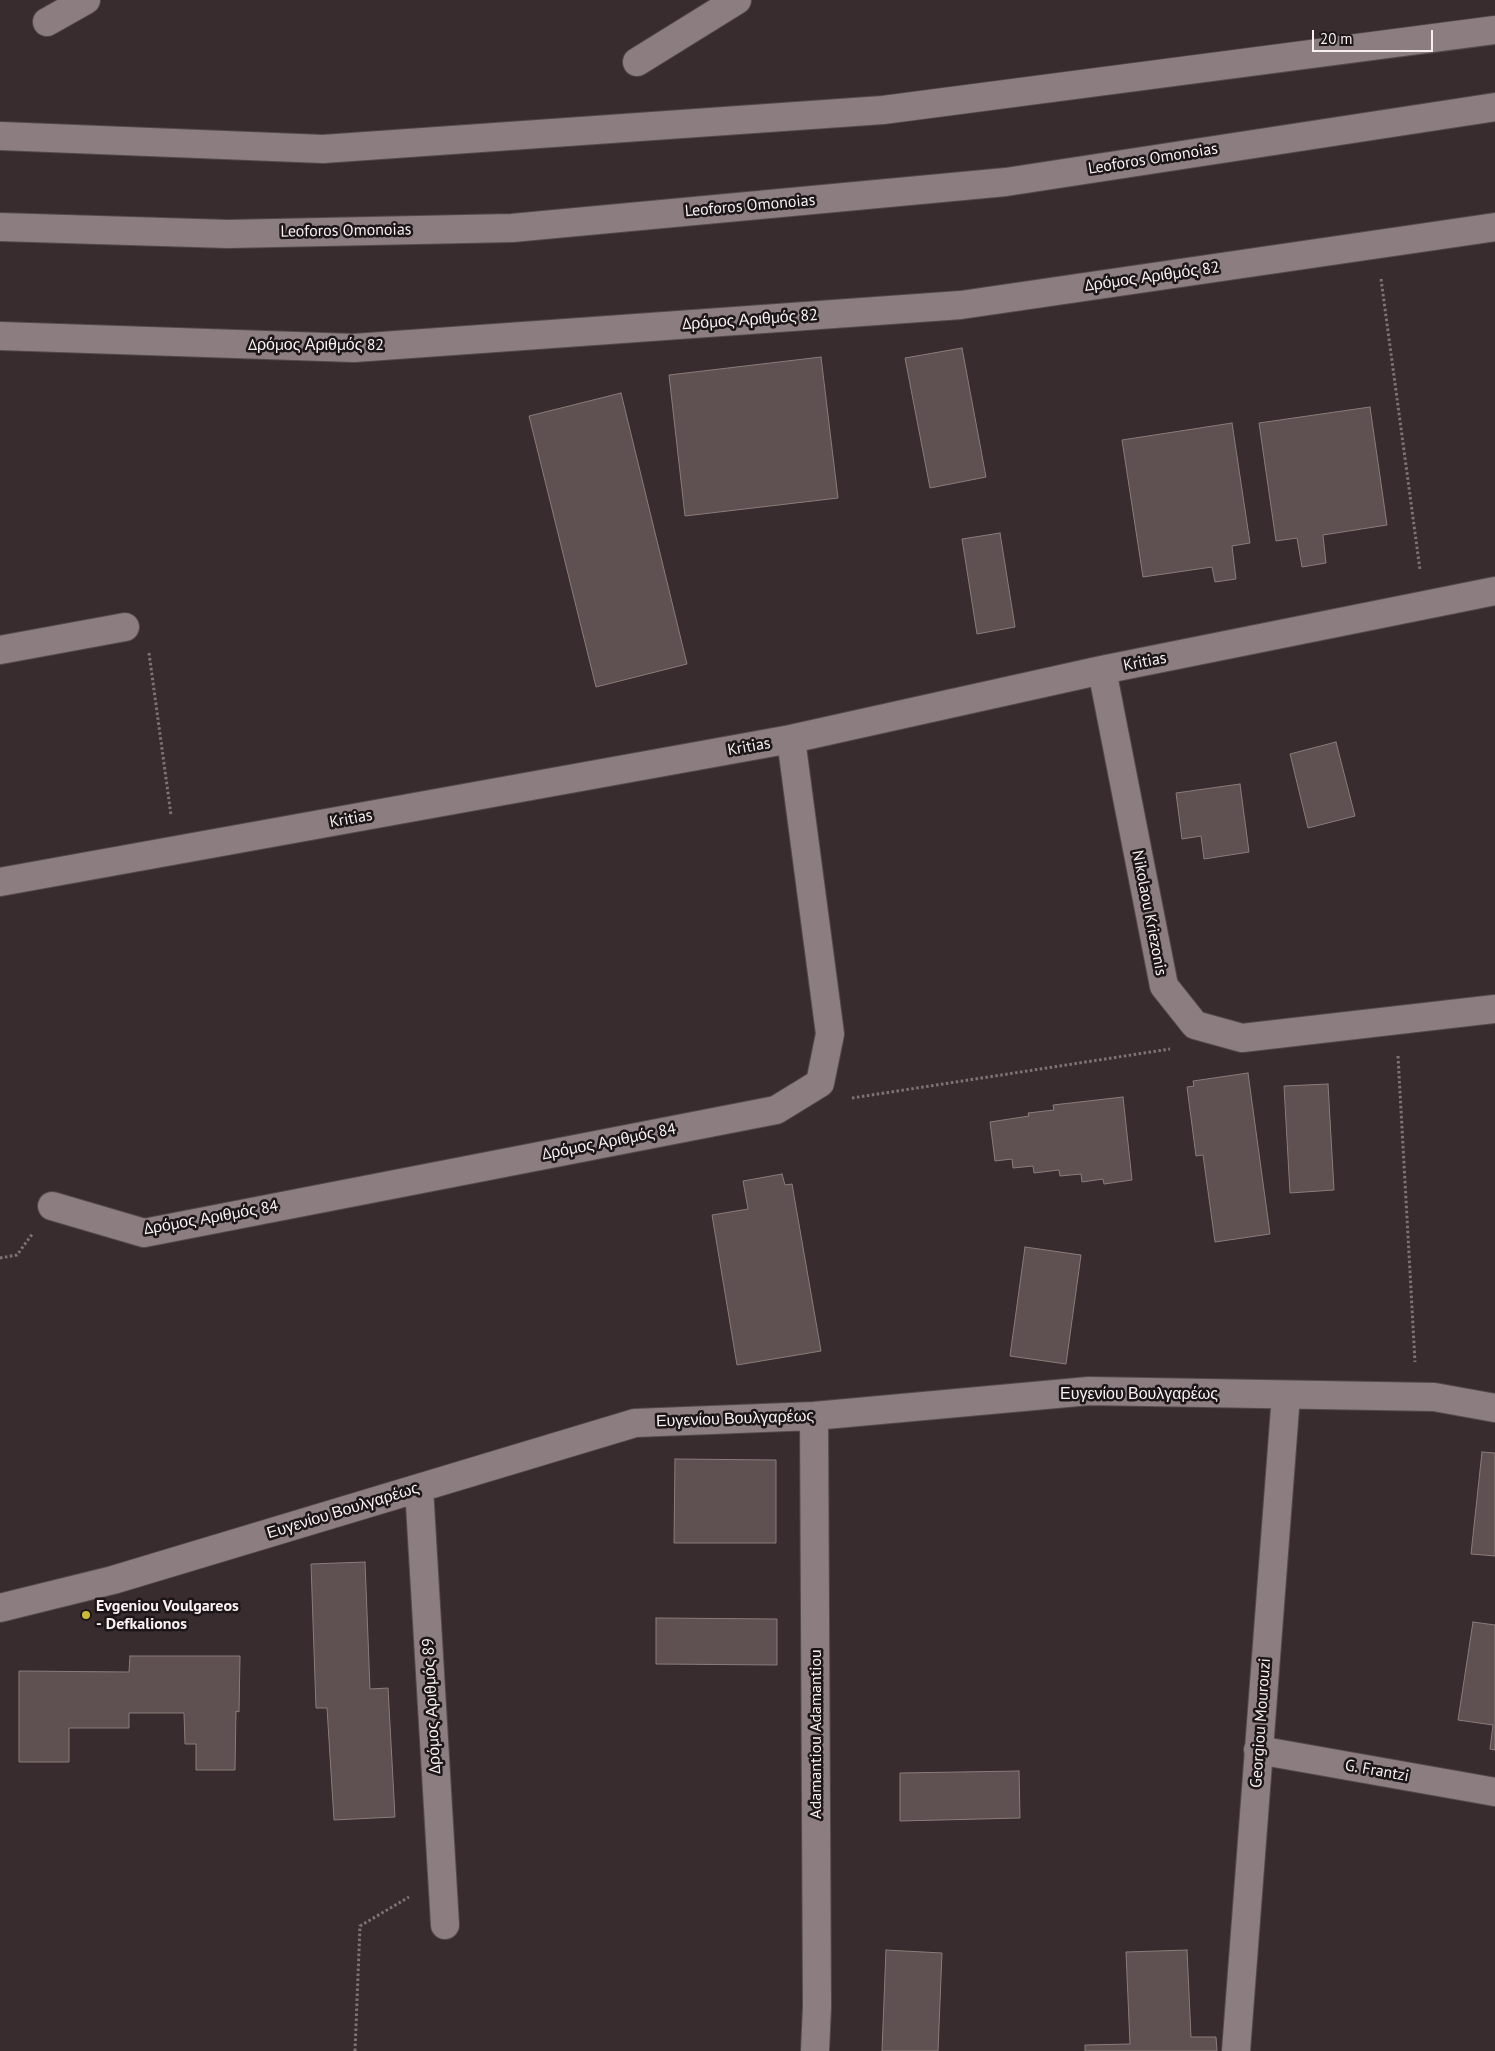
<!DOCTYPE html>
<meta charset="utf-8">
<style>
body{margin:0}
#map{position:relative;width:1495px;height:2051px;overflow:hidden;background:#382c2f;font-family:"PT Sans",sans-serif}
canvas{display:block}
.scale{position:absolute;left:1312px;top:30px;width:121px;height:22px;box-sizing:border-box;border:2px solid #f8f0f2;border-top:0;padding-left:6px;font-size:15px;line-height:18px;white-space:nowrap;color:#f8f0f2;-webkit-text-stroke:4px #1c1618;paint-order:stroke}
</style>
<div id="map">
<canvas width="1495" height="2051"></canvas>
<div class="scale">20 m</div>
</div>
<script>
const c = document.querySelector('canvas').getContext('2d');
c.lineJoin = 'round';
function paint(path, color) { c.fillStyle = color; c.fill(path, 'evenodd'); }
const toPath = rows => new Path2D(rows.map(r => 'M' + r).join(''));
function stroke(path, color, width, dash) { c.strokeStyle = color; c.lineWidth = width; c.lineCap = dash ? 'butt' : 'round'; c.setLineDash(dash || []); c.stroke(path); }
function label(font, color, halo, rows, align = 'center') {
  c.font = font + ' "PT Sans",sans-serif'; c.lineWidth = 5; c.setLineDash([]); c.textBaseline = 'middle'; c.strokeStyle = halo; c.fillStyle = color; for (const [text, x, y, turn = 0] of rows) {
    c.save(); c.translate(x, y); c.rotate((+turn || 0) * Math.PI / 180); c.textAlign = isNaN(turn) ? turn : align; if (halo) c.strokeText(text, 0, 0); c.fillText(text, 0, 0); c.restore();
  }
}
const building = toPath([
 [962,348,986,477,930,488,905,358,962,348],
 [821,357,838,498,685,516,669,375,821,357],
 [621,393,687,664,596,687,529,416,621,393],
 [1370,407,1387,525,1323,535,1326,563,1302,567,1297,538,1276,541,1259,423,1370,407],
 [1232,423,1250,543,1232,546,1236,579,1215,582,1212,567,1143,577,1122,440,1232,423],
 [1000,533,1015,627,977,634,962,539,1000,533],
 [1336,742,1355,816,1308,828,1290,754,1336,742],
 [1240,784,1249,852,1204,859,1201,836,1182,839,1176,793,1240,784],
 [1248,1073,1270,1234,1215,1242,1203,1155,1196,1156,1187,1087,1194,1086,1193,1081,1248,1073],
 [1328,1084,1334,1190,1290,1193,1284,1086,1328,1084],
 [1123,1097,1132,1180,1104,1184,1103,1179,1082,1182,1081,1174,1060,1176,1059,1170,1034,1173,1033,1166,1013,1168,1012,1159,995,1161,990,1122,1029,1116,1028,1113,1054,1110,1053,1105,1123,1097],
 [782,1174,785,1185,792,1184,821,1351,737,1365,712,1215,748,1209,743,1181,782,1174],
 [1025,1247,1081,1255,1066,1364,1010,1356,1025,1247],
 [1482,1452,1495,1453,1495,1556,1471,1554,1482,1452],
 [675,1459,776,1460,776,1543,674,1543,675,1459],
 [365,1562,370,1689,388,1688,395,1817,334,1820,327,1708,316,1708,311,1564,365,1562],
 [656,1618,777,1619,777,1665,656,1664,656,1618],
 [1473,1622,1495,1625,1495,1750,1490,1749,1493,1725,1458,1720,1473,1622],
 [130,1656,240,1656,239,1712,236,1711,235,1770,196,1770,196,1744,185,1744,184,1713,129,1713,129,1728,69,1728,69,1762,19,1762,19,1671,129,1672,130,1656],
 [1019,1771,1020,1818,900,1821,900,1773,1019,1771],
 [886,1950,942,1953,938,2051,882,2051,886,1950],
 [1187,1950,1191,2037,1216,2037,1217,2051,1085,2051,1085,2045,1130,2044,1126,1952,1187,1950]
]);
paint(building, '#5f5151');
stroke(building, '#8b7c7b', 1);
const street = toPath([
 [47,22,86,0],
 [637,62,737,0],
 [0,336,354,348,961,305,1495,227],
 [0,650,125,627],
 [1102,670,1164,986,1195,1025,1242,1038,1495,1009],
 [0,882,791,739,1102,670,1495,591],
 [52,1206,144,1233,776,1110,820,1083,830,1034,791,739],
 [814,1416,817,2007,815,2051],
 [419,1488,445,1925],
 [0,1608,113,1580,635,1423,814,1416,1089,1391,1434,1397,1495,1408],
 [1258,1750,1495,1792],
 [1236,2051,1286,1395]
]);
const secondary = toPath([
 [0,136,323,149,883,110,1495,30],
 [0,227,228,234,512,228,1006,182,1495,107]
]);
stroke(street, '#534a4c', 30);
stroke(secondary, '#534a4c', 30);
stroke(toPath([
 [1381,279,1420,570],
 [149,653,171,815],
 [1398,1056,1415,1362],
 [852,1098,1170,1049],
 [0,1258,17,1255,33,1233],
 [355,2051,360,1926,409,1897]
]), '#7e7376', 3, [2.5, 2.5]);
stroke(street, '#8c7d81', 28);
stroke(secondary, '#8c7d81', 28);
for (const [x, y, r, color] of [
 [86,1615,5,"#cdb938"]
]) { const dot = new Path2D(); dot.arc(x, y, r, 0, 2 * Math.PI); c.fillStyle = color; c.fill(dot); stroke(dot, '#1c1618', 2); }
label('16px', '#f8f0f2', '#1c1618', [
 ["Leoforos Omonoias",1153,159,-9],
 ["Leoforos Omonoias",750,206,-5],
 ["Leoforos Omonoias",346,231,-1],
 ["Δρόμος Αριθμός 82",1152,277,-8],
 ["Δρόμος Αριθμός 82",750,320,-4],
 ["Δρόμος Αριθμός 82",316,345],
 ["Kritias",1145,662,-11],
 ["Kritias",749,747,-10],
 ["Kritias",351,819,-10],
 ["Nikolaou Kriezonis",1149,913,79],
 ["Δρόμος Αριθμός 84",609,1142,-11],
 ["Δρόμος Αριθμός 84",211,1218,-10],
 ["Ευγενίου Βουλγαρέως",1139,1394],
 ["Ευγενίου Βουλγαρέως",735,1419,-2],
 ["Ευγενίου Βουλγαρέως",343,1511,-17],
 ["Δρόμος Αριθμός 89",432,1706,-93],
 ["Georgiou Mourouzi",1261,1723,-86],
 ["Adamantiou Adamantiou",816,1734,-90],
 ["G. Frantzi",1377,1771,10]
]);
label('bold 16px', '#f8f0f2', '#1c1618', [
 ["Evgeniou Voulgareos",96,1606],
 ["- Defkalionos",96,1624]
], 'left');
</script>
